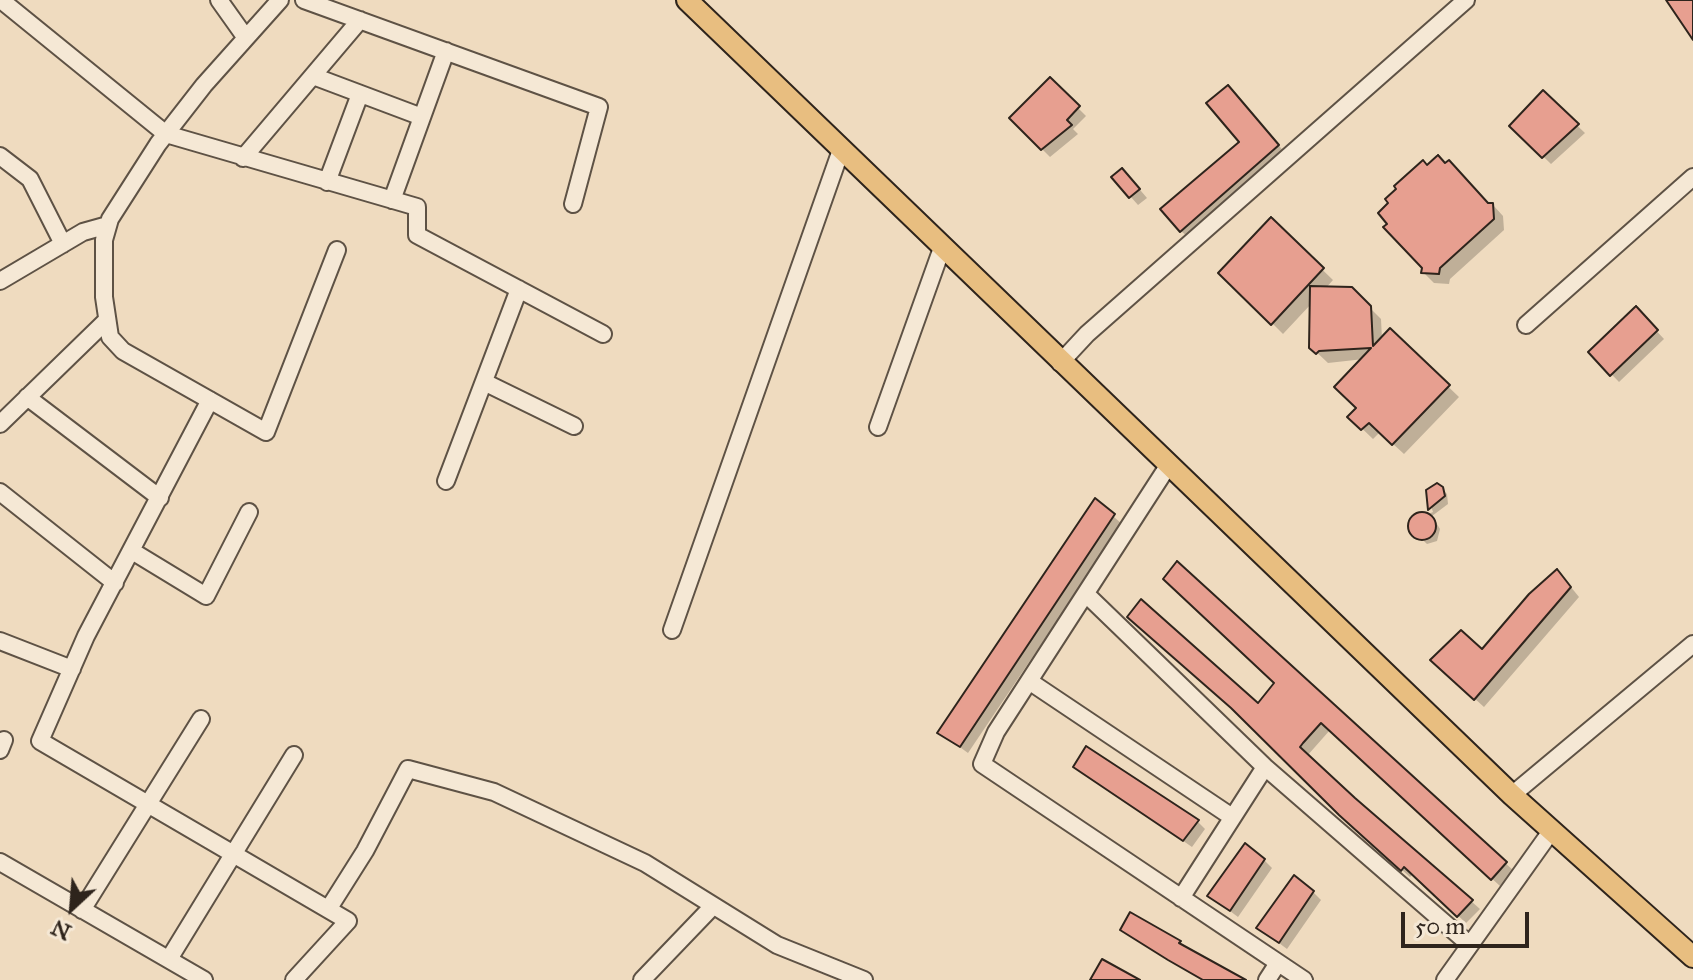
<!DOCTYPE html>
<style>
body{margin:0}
#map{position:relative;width:1693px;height:980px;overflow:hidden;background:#efdbbf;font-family:"IM FELL Great Primer",serif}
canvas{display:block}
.north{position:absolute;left:32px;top:868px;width:80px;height:80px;-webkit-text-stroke:6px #f5e8d5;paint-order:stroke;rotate:206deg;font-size:22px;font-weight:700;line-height:32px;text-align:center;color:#2e241c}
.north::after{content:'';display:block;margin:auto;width:28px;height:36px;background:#2e241c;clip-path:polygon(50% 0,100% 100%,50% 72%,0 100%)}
.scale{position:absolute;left:1401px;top:912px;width:128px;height:36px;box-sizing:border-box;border:4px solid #2e241c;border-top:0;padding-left:10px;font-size:24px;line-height:28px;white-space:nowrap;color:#2e241c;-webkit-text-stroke:6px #f5e8d5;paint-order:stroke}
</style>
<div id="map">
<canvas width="1693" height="980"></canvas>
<div class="north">N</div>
<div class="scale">50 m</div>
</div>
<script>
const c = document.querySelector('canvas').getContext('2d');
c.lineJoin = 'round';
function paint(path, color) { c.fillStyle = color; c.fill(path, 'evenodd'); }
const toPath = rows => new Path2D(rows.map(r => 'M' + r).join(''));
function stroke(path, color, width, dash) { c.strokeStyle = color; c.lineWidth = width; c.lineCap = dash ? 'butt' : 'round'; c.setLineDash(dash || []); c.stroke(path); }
paint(toPath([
 [1050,80,1086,116,1073,129,1078,134,1050,157,1011,118],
 [1543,93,1585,133,1551,164,1512,126],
 [1236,95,1286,154,1189,238,1181,231,1241,143],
 [1114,178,1130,178,1147,198,1138,205],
 [1493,205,1503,216,1504,230,1450,279,1449,284,1434,283,1423,272],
 [1271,220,1333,280,1325,289,1351,289,1381,319,1382,339,1390,331,1459,397,1404,454,1380,432,1373,439,1350,417,1359,408,1364,359,1328,363,1311,347,1312,303,1283,334,1221,272],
 [1636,309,1664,339,1619,382,1590,352],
 [1442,489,1447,494,1448,504,1432,516,1440,529,1437,541,1427,544,1410,528,1412,521,1433,512,1427,494],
 [1096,501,1122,524,968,753,939,732],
 [1177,564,1514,871,1500,886,1330,730,1307,756,1480,909,1466,923,1413,874,1410,877,1349,823,1258,706,1277,683],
 [1566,581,1579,597,1484,707,1442,669,1482,651],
 [1076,767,1197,821,1205,829,1192,847],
 [1264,860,1272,868,1238,917,1210,896],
 [1313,892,1321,900,1287,949,1259,928]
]), '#0003');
const building = toPath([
 [1666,0,1693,0,1693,40,1666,0],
 [1050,77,1080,106,1067,120,1072,125,1041,150,1009,118,1050,77],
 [1228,85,1279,145,1180,232,1160,209,1239,142,1206,103,1228,85],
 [1543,90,1579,124,1542,158,1509,126,1543,90],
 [1438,155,1445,163,1449,160,1488,203,1493,203,1494,219,1440,268,1439,274,1421,273,1422,268,1383,227,1387,224,1378,213,1388,203,1385,199,1396,189,1394,186,1423,160,1427,165,1438,155],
 [1122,168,1140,189,1129,198,1111,177,1122,168],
 [1271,217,1324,268,1271,325,1218,273,1271,217],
 [1310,286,1352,287,1371,306,1373,346,1390,328,1450,385,1392,445,1369,423,1361,430,1347,417,1356,408,1334,387,1371,348,1319,351,1316,354,1309,348,1310,286],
 [1636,306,1658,330,1610,376,1588,352,1636,306],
 [1437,483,1443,487,1445,496,1428,510,1426,490,1437,483],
 [1095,498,1115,514,960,747,937,733,1095,498],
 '1408 526a14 14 0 1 1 28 0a14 14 0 1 1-28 0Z',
 [1177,561,1507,862,1491,880,1321,723,1303,743,1300,747,1355,798,1473,900,1457,917,1404,867,1401,871,1339,815,1231,708,1127,617,1141,599,1258,703,1274,683,1163,579,1177,561],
 [1557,569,1571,587,1474,700,1430,660,1461,630,1482,649,1529,594,1557,569],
 [1086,746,1199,820,1183,841,1073,767,1086,746],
 [1245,843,1265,859,1230,911,1207,896,1245,843],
 [1294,875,1314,891,1279,943,1256,928,1294,875],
 [1130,912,1181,941,1179,943,1246,980,1203,980,1168,960,1120,930,1130,912],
 [1102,959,1140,980,1090,980,1102,959]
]);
paint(building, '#e79f90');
stroke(building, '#2e241c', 2);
const minor = toPath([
 [1,0,166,134,417,207,417,235,603,334],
 [219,0,246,38],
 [280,0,204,85,158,144,110,219,104,240,104,297,110,337,123,351,266,432,337,250],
 [304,0,599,107,573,204],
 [313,76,422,117],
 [0,156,30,179,63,244],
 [243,158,360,20],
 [327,182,360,94],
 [392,200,446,51],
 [0,281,83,232,108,225],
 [1526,325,1693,177],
 [1060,363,1087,334,1466,0],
 [484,382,574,426],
 [27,397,160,498],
 [210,400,86,636,40,741,348,921,294,980],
 [0,424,107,320],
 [878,427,942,248],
 [1168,466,996,732,982,764,1304,980],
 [446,481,519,289],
 [0,492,115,583],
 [132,551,206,596,249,512],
 [1086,594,1265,767,1470,945],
 [672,630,841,150],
 [0,641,72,669],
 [1029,681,1232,817],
 [0,750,4,740],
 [1512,795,1693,644],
 [0,862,204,980],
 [1181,898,1265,767],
 [329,908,365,851,408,769,494,792,645,863,777,945,864,980],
 [82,910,201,719],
 [169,959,294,755],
 [642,980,713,906],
 [1267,980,1278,963],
 [1445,980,1552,830]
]);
const major = toPath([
 [687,0,1512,795,1693,957]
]);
stroke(minor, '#5e5245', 20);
stroke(major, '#2e241c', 24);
stroke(minor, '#f5e8d5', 16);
stroke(major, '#e8be80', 20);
</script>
